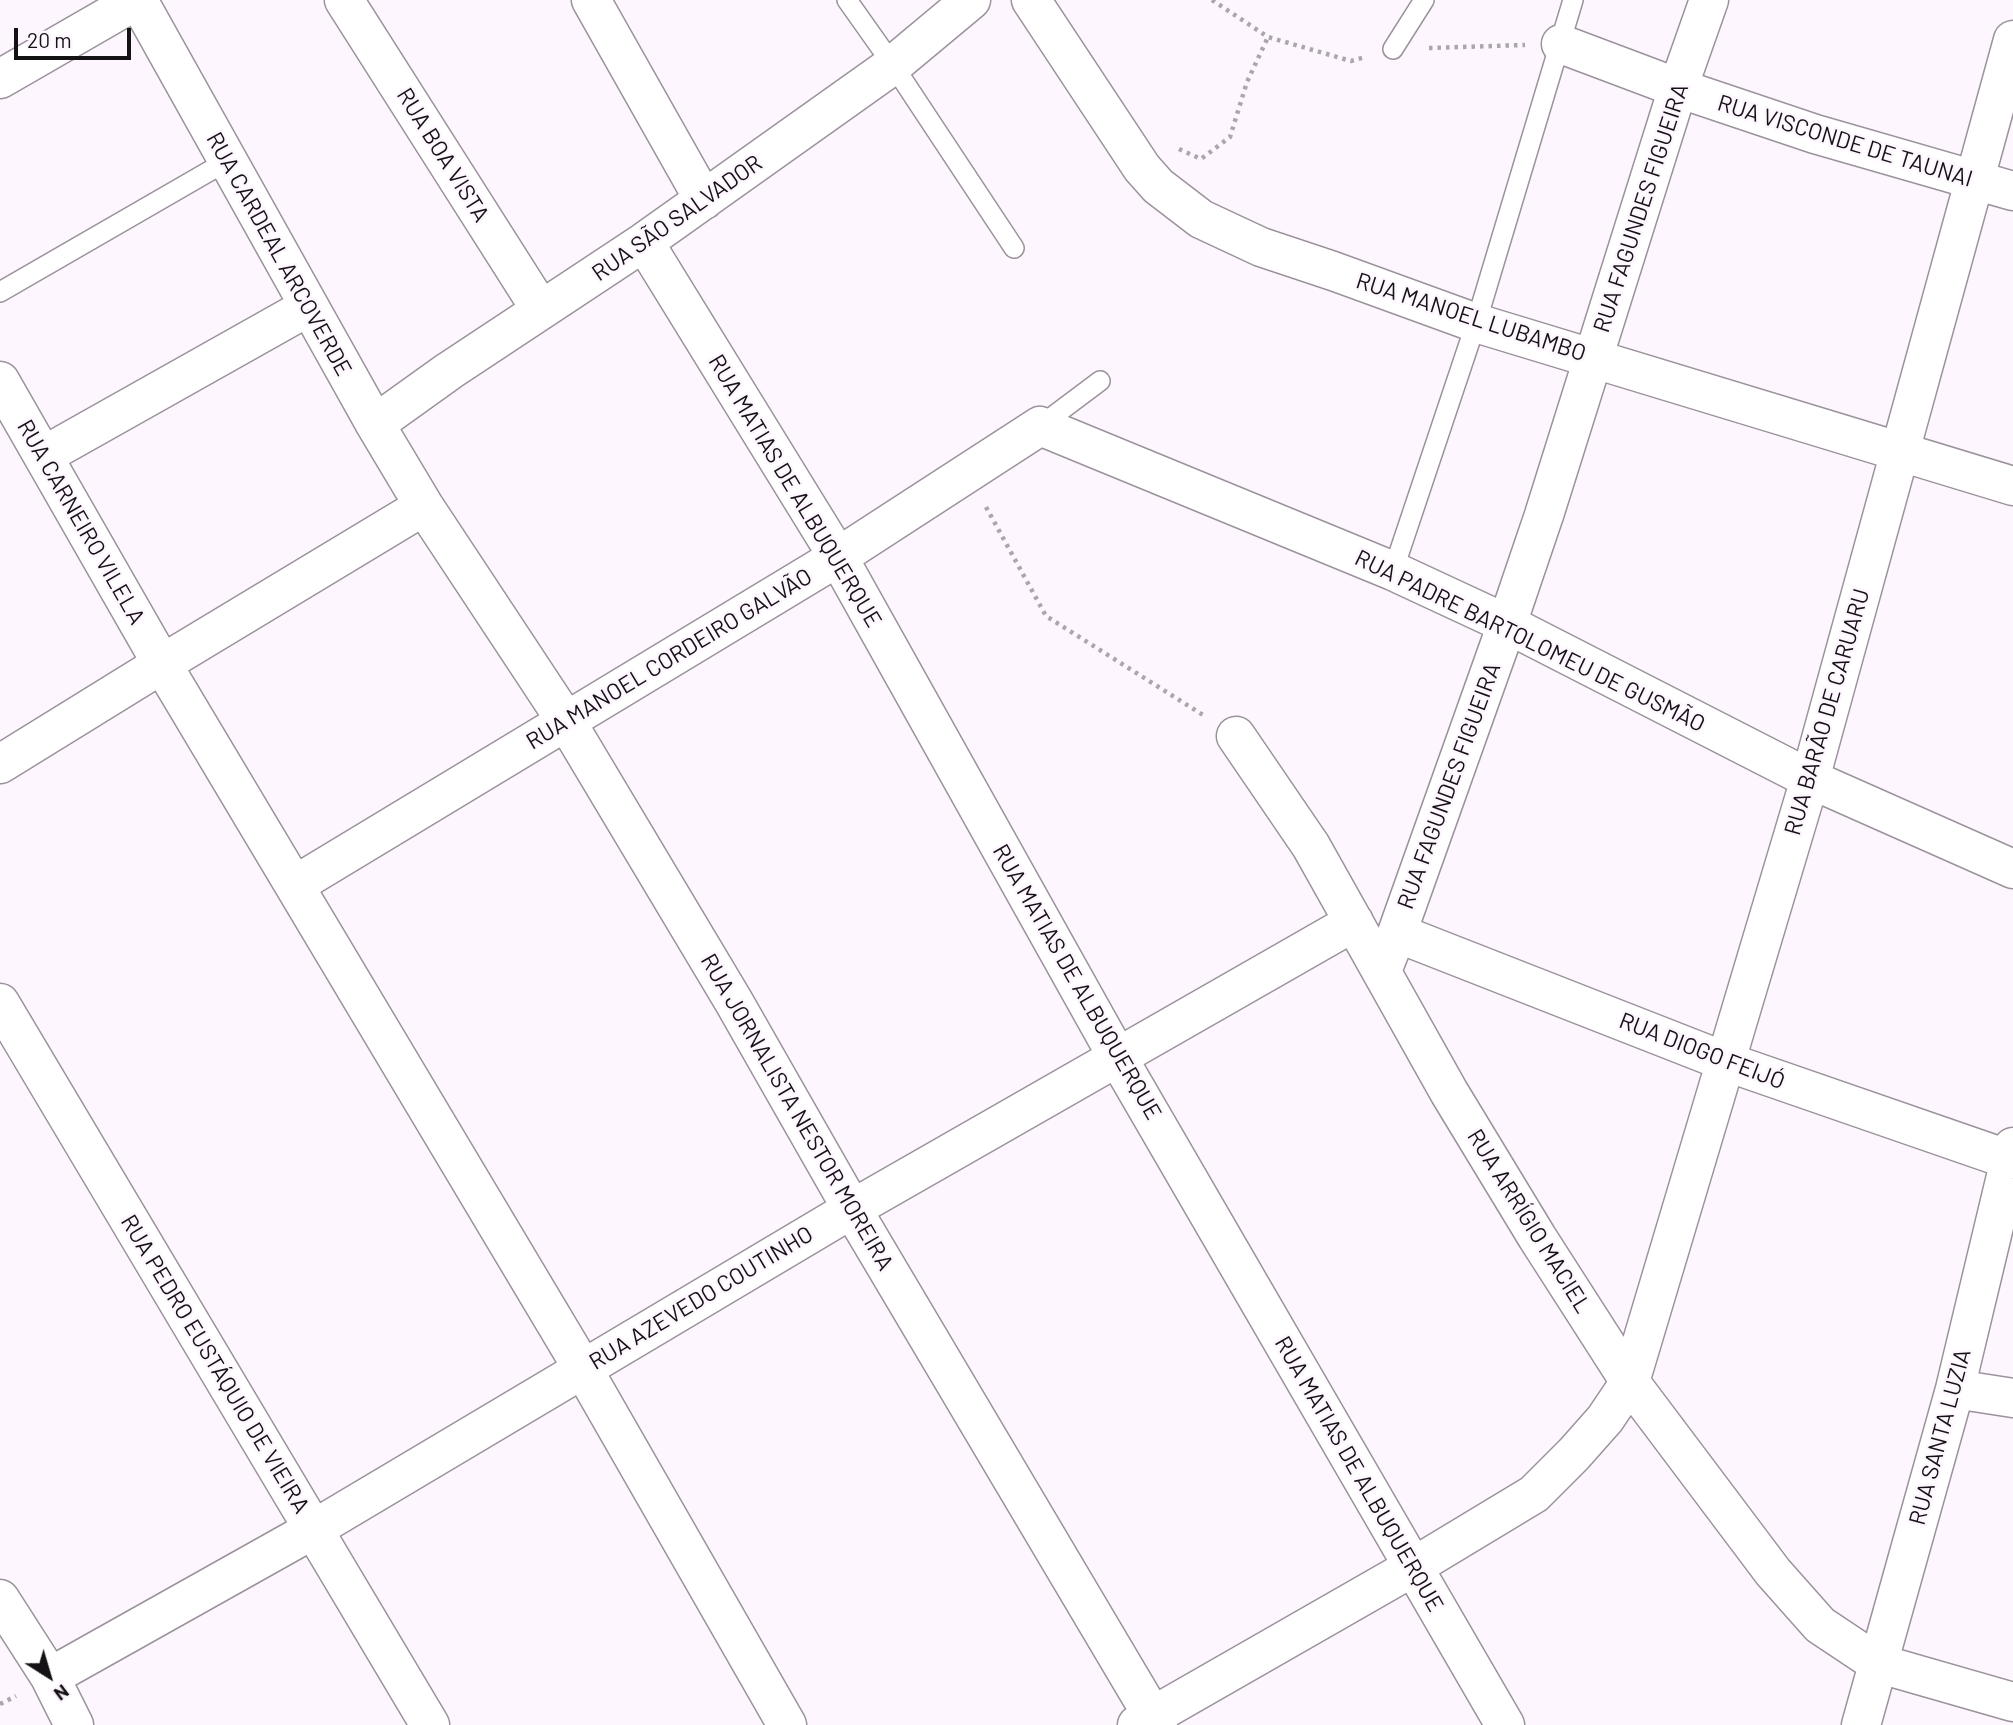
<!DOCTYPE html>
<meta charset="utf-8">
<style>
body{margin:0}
#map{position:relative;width:2013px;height:1725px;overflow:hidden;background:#fef6ff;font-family:Barlow,sans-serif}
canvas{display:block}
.north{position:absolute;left:14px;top:1641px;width:70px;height:70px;-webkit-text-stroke:5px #fef6ff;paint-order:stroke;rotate:143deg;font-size:19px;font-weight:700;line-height:28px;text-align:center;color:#151215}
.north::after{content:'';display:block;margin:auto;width:24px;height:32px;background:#151215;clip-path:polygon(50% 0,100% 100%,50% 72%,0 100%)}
.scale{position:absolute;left:14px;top:28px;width:117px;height:32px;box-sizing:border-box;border:4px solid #151215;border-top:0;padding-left:9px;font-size:21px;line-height:24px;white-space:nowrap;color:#151215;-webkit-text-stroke:5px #fef6ff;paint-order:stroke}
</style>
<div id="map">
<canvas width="2013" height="1725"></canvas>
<div class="north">N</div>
<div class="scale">20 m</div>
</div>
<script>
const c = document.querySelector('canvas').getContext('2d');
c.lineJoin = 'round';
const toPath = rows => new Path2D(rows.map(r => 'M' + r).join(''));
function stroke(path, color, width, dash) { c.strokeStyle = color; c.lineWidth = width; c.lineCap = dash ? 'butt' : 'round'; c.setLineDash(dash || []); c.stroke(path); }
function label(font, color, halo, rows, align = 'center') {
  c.font = font + ' Barlow,sans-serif'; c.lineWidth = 5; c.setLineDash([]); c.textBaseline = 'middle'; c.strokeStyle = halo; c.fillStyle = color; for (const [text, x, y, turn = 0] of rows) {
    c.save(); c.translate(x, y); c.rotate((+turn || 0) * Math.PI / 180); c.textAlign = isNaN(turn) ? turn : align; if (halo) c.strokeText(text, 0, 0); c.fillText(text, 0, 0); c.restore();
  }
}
const service = toPath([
 [847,0,893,65,1014,248],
 [1393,49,1424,0],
 [0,292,227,161],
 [1040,426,1100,381],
 [1393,571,1476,323,1573,0]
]);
const minor = toPath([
 [138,0,375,424,424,506,566,721,734,1002,852,1209,1158,1725],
 [344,0,541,310],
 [591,0,704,200],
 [1031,0,1142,168,1158,186,1201,219,1261,247,1333,271,1476,323,2013,486],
 [1561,44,1678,88,1815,134,2013,191],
 [0,79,137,0],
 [644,242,838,557,1118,1058,1505,1725],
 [0,381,162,664,583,1369,787,1725],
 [375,424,449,371,644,242,893,65,971,0],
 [43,456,308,307],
 [1236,736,1311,846,1449,1092,1537,1237,1630,1382,1773,1572,1820,1625,1877,1663,2013,1702],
 [0,764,162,664,424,506],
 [295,885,838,557,1040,426,1393,571,1507,624,1810,779,2013,869],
 [1397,933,1724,1061,2010,1160],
 [1382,971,1397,933,1507,624,1544,515,1678,88,1709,0],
 [0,1003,430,1725],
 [1955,1389,2013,1398],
 [0,1599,50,1677,74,1725],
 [50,1677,314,1529,852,1209,1354,922],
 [1137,1725,1413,1567,1534,1494,1574,1454,1605,1419,1630,1382,1810,779,2013,40],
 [1861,1725,1955,1389,2013,1147]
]);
stroke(service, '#9b929c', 22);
stroke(minor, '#9b929c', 41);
stroke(toPath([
 [1212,0,1268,37,1351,61,1365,57],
 [1429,48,1525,45],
 [1179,149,1201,159,1230,137,1247,82,1268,37],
 [986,507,1046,616,1203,715],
 [0,1704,16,1696]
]), '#aba5ac', 4.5, [3.5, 5]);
stroke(service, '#fff', 19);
stroke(minor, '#fff', 38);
label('23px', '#151215', '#fef6ff', [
 ["RUA VISCONDE DE TAUNAI",1845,141,17],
 ["RUA BOA VISTA",443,155,58],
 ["RUA FAGUNDES FIGUEIRA",1641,208,-72],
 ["RUA SÃO SALVADOR",677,218,-35],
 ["RUA CARDEAL ARCOVERDE",279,254,61],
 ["RUA MANOEL LUBAMBO",1471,317,18],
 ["RUA MATIAS DE ALBUQUERQUE",795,491,59],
 ["RUA CARNEIRO VILELA",81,522,60],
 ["RUA PADRE BARTOLOMEU DE GUSMÃO",1530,641,26],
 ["RUA MANOEL CORDEIRO GALVÃO",669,659,-31],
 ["RUA BARÃO DE CARUARU",1827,712,-74],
 ["RUA FAGUNDES FIGUEIRA",1449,786,-70],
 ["RUA MATIAS DE ALBUQUERQUE",1077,982,60],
 ["RUA DIOGO FEIJÓ",1702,1051,21],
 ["RUA JORNALISTA NESTOR MOREIRA",797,1112,60],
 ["RUA ARRÍGIO MACIEL",1529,1221,58],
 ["RUA AZEVEDO COUTINHO",701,1298,-31],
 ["RUA PEDRO EUSTÁQUIO DE VIEIRA",215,1364,59],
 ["RUA SANTA LUZIA",1940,1437,-75],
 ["RUA MATIAS DE ALBUQUERQUE",1359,1474,60]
]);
</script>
